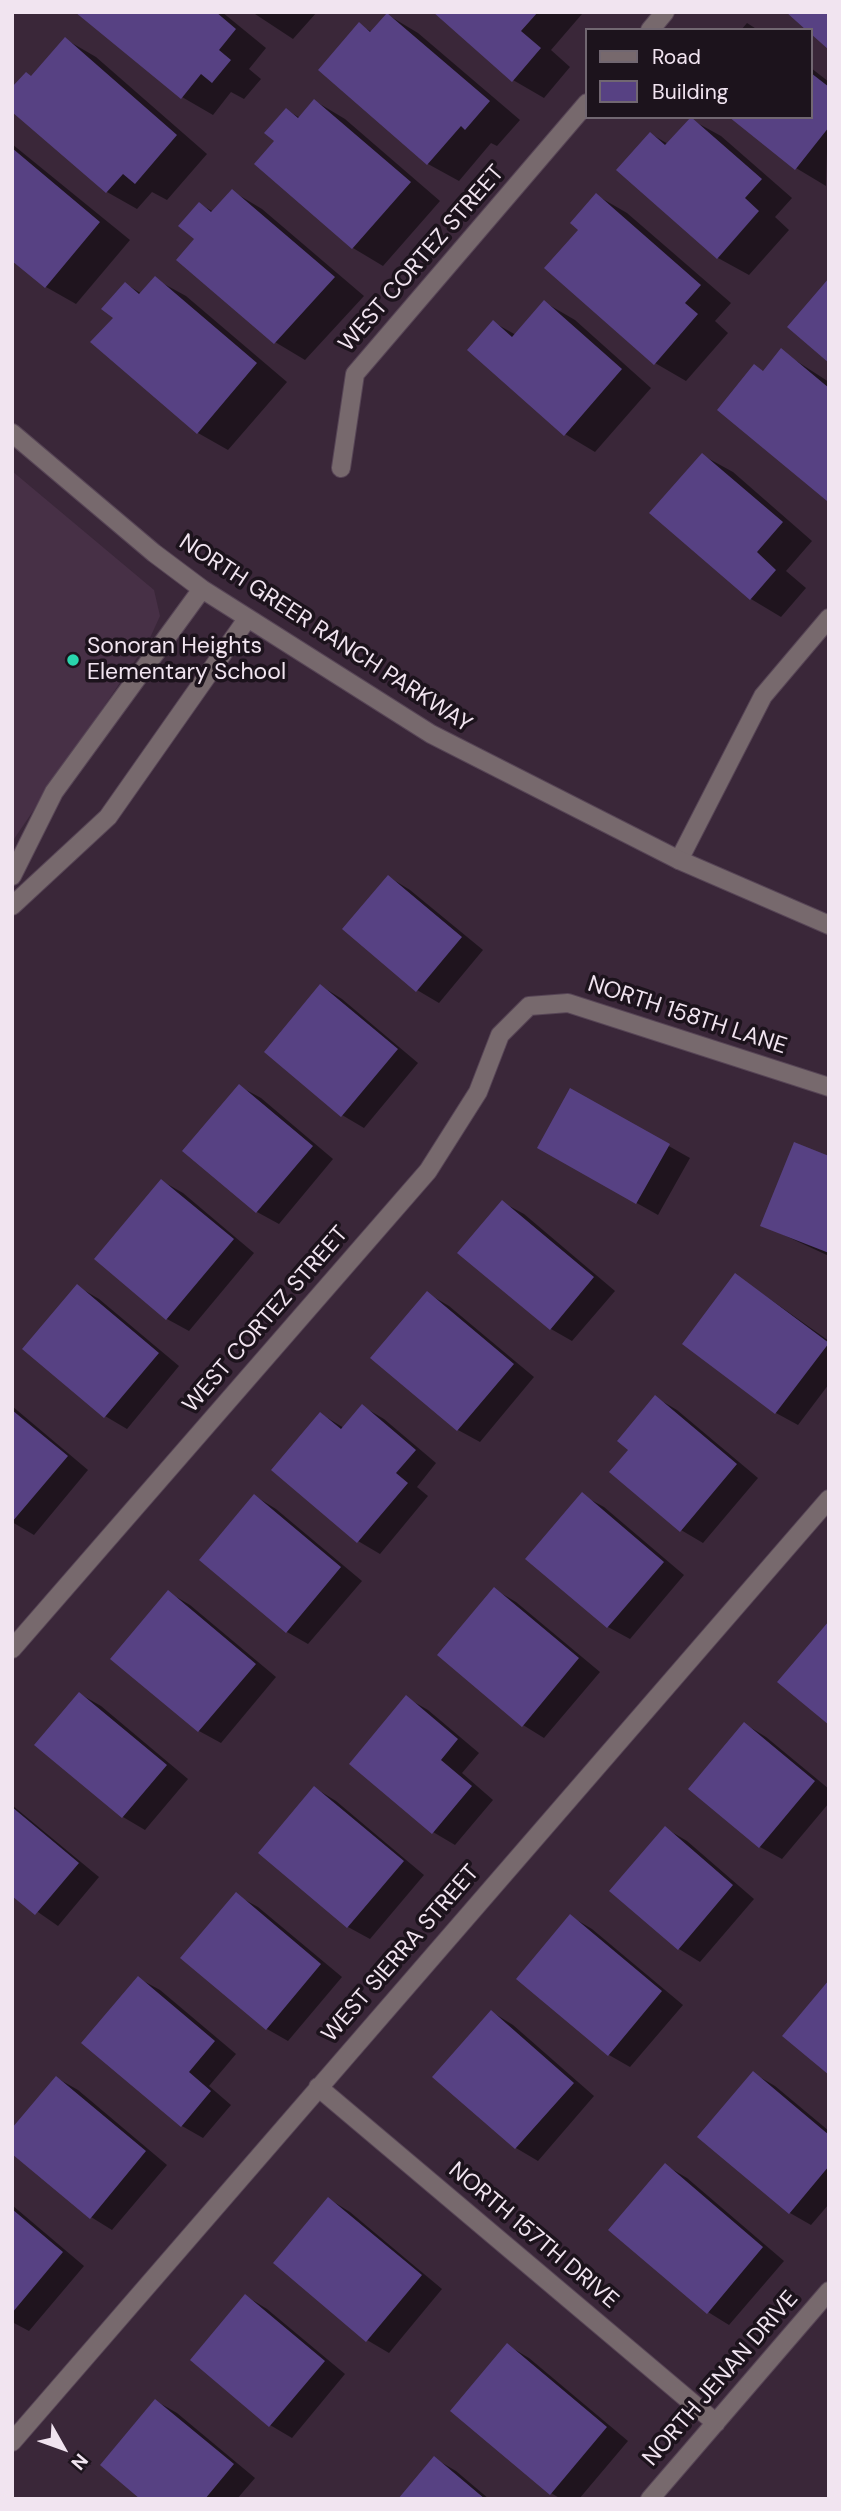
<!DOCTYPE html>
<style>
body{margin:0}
#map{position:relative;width:841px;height:2511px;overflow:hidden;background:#3a2739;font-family:"DM Sans",sans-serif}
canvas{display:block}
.frame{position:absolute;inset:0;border:14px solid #f1e4f0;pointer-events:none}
.legend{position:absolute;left:585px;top:28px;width:228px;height:91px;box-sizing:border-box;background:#1c131c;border:2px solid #716771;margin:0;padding:9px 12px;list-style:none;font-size:21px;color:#f1e4f0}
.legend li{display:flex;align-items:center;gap:14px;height:35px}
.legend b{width:35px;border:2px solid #716771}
.north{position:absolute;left:28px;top:2413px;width:70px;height:70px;-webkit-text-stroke:5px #1c131c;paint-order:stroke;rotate:130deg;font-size:19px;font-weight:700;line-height:28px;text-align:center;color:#f1e4f0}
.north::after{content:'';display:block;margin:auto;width:24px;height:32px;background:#f1e4f0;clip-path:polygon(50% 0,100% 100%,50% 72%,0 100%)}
</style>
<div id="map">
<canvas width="841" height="2511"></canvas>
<div class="frame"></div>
<ul class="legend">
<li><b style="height:9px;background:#77696d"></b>Road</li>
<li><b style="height:19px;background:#574183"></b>Building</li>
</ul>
<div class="north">N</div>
</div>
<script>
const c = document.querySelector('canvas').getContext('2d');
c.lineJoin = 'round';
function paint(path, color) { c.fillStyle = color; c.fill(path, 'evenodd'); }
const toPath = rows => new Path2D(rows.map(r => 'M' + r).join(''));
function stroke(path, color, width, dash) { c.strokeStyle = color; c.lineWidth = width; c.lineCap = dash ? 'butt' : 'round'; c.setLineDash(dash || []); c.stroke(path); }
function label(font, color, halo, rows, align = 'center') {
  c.font = font + ' "DM Sans",sans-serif'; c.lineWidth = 7; c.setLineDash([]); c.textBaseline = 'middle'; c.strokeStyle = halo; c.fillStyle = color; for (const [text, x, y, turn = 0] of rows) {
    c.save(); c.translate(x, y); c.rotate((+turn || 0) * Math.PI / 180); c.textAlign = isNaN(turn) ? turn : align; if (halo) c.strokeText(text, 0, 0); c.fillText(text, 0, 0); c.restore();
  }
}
paint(toPath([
 [12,471,154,590,160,616,149,640,12,842]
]), '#473046');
paint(toPath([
 [79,12,222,12,266,48,249,69,261,79,244,99,231,92,213,115,182,97],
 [252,12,317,12,293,39],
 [435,12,580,12,582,14,551,50,570,67,544,98,513,80],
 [388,15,418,33,520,120,497,146,491,143,459,181,428,164,359,25,372,32],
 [747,23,758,30,741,30],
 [65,39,96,57,207,154,167,200,152,192,137,209,107,192,32,78],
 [811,68,829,82,826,186,796,168,811,117],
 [315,101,345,119,440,201,383,266,353,248,276,141,287,110,300,118],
 [690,119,721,136,792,198,775,217,789,230,749,275,718,258,619,170,651,134,668,144],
 [12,144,130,240,76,304,46,287,12,259],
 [232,191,262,209,364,296,305,360,275,342,196,239,199,204,214,212],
 [596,195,627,213,731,303,715,321,728,333,686,381,655,363,580,230],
 [155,279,186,296,287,382,228,450,198,433,115,318,126,284,142,294],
 [544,302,575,320,651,388,595,452,565,434,493,322,516,335],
 [781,351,829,382,829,500,719,409,755,366,764,372],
 [702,455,733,472,812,541,786,571,806,588,781,617,751,599],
 [389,877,410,890,483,950,439,1003,417,990],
 [321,986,342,999,418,1063,364,1128,342,1115],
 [239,1086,261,1098,333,1159,279,1224,257,1212],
 [571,1091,690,1158,658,1215,539,1148],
 [829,1158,829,1256,762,1225],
 [162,1181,183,1193,254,1253,189,1331,167,1319,96,1259],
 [502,1202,524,1214,615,1291,572,1341,551,1329],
 [736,1275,829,1341,829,1384,798,1425,776,1413,684,1344],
 [77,1286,99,1299,179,1366,127,1429,105,1416,25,1349],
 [427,1293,449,1306,534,1377,480,1442,458,1430,373,1358],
 [655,1397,677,1410,758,1478,703,1543,681,1530,630,1450],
 [12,1406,88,1470,34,1535,12,1522],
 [362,1406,384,1419,436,1463,417,1487,428,1496,380,1554,358,1541,321,1414,344,1428],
 [582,1495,604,1507,684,1575,630,1639,608,1627,528,1558],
 [255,1496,276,1509,362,1581,308,1644,287,1632],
 [494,1589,516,1602,600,1672,544,1738,523,1725],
 [168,1592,190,1605,276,1677,221,1743,199,1731,113,1658],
 [80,1694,101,1706,188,1779,145,1830,123,1817,37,1745],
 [407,1698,428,1710,479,1753,462,1773,493,1800,455,1845,433,1832],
 [745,1724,766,1737,829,1789,829,1803,782,1859,760,1847,691,1789],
 [315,1788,336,1801,424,1875,370,1939,348,1927,260,1853],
 [12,1805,99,1877,58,1926,12,1894],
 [665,1828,687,1841,754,1899,700,1962,679,1949],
 [236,1895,258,1907,342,1977,288,2041,267,2029],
 [570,1916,592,1929,683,2005,630,2067,609,2055],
 [138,1978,160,1990,236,2054,209,2086,231,2105,203,2138,182,2126],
 [492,2012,513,2025,594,2096,538,2161,516,2148,435,2077],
 [753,2073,775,2086,829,2131,829,2204,811,2225,790,2213],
 [57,2078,78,2090,167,2165,112,2230,91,2217],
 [665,2165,687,2178,784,2261,729,2325,708,2312],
 [329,2199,350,2212,442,2289,389,2353,367,2340],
 [12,2205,84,2266,29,2331,12,2322],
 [246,2296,267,2309,345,2374,292,2438,270,2425],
 [507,2345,529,2358,628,2441,579,2499,561,2499,551,2493,453,2410],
 [156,2401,177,2413,255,2478,237,2499,143,2499],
 [434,2458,456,2471,489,2499,401,2499]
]), '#0007');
paint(toPath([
 [75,12,216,12,236,29,219,50,231,60,212,83,201,74,181,99],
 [433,12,538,12,521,31,541,48,512,82],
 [786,12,829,12,829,50,811,34,811,30,806,30],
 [387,13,490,101,465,130,461,126,427,165,318,70,359,22,370,32],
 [65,37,177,135,135,184,123,174,106,193,12,112,12,87,26,72,31,76],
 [811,73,829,87,829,127,795,170,729,117,811,117],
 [314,99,411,182,352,249,254,164,274,141,264,133,286,108,298,118],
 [691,117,762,179,745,198,759,211,717,259,616,170,650,132,665,145],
 [12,148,100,222,45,288,12,261],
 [232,189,335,277,274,344,176,260,194,239,178,226,199,202,211,212],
 [596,193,701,285,685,303,698,314,654,365,544,268,578,230,570,223],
 [155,276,257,363,197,434,90,342,113,318,101,309,125,282,139,294],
 [829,278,829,363,787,327],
 [544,300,622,369,564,436,467,350,493,320,512,337],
 [781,348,829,388,827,501,717,410,754,364,763,371],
 [702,453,783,522,757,552,776,570,750,600,649,513],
 [388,875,462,937,416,992,342,929],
 [320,984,398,1049,341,1117,264,1052],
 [239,1084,313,1146,256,1213,182,1151],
 [570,1088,670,1144,636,1204,537,1148],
 [794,1142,829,1156,829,1253,760,1226],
 [161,1179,234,1239,166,1320,94,1259],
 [502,1200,594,1277,550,1330,457,1253],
 [735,1273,829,1343,775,1414,682,1344],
 [77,1284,159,1353,104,1418,22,1349],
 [427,1291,514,1364,457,1431,370,1358],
 [655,1395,737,1464,680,1532,609,1472,628,1450,617,1441],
 [362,1404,416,1450,396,1473,408,1483,357,1543,271,1470,320,1412,341,1429],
 [12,1410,68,1456,12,1522],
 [582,1492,664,1562,607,1628,525,1559],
 [254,1494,341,1567,286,1633,199,1560],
 [494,1587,579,1658,522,1727,437,1655],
 [168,1590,256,1664,198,1732,110,1659],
 [829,1621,829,1725,777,1682],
 [79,1692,167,1765,122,1818,34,1745],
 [406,1695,458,1739,441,1760,472,1786,432,1834,349,1764],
 [744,1722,815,1781,759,1848,688,1789],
 [314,1786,404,1861,347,1928,258,1853],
 [12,1807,79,1863,35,1915,12,1896],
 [665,1826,733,1885,678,1950,609,1891],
 [236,1892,321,1964,266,2030,180,1958],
 [570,1914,662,1991,608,2056,516,1979],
 [138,1976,215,2041,189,2072,211,2091,181,2127,81,2043],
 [829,1980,829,2075,782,2036],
 [491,2010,574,2083,515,2149,432,2077],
 [753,2071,829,2135,829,2166,789,2214,697,2137],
 [56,2076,146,2151,90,2219,12,2154,12,2128],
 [665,2163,763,2247,707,2314,608,2230],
 [328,2197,422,2275,366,2342,273,2263],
 [12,2209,63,2252,12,2313],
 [245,2294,325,2361,269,2427,190,2360],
 [507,2343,607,2427,550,2495,450,2411],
 [155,2399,234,2464,205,2499,140,2499,100,2465],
 [434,2456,485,2499,398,2499]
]), '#574183');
const minor = toPath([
 [650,30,665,12],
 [341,468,355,374,587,103],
 [679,860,763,696,829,618],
 [12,1649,428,1171,478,1092,500,1035,529,1006,568,1003,829,1087],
 [318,2087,716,2423],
 [12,2442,829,1499],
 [650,2499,829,2291]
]);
const tertiary = toPath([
 [12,433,154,553,202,589,431,734,679,860,829,925],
 [12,876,54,792,202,589],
 [12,906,108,817,247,619]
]);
stroke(minor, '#574556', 20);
stroke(tertiary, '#574556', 20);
stroke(minor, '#77696d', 18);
stroke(tertiary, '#77696d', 18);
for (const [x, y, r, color] of [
 [73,660,7,"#29d5ad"]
]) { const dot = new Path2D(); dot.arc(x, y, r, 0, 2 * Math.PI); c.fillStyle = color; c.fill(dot); stroke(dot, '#1c131c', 2.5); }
label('23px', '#f1e4f0', '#1c131c', [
 ["WEST CORTEZ STREET",422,259,-49],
 ["NORTH GREER RANCH PARKWAY",325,634,33],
 ["NORTH 158TH LANE",687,1016,18],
 ["WEST CORTEZ STREET",266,1320,-49],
 ["WEST SIERRA STREET",401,1954,-49],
 ["NORTH 157TH DRIVE",533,2236,40],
 ["NORTH JENAN DRIVE",721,2379,-49]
]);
label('23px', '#f1e4f0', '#1c131c', [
 ["Sonoran Heights",87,647],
 ["Elementary School",87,673]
], 'left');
</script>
